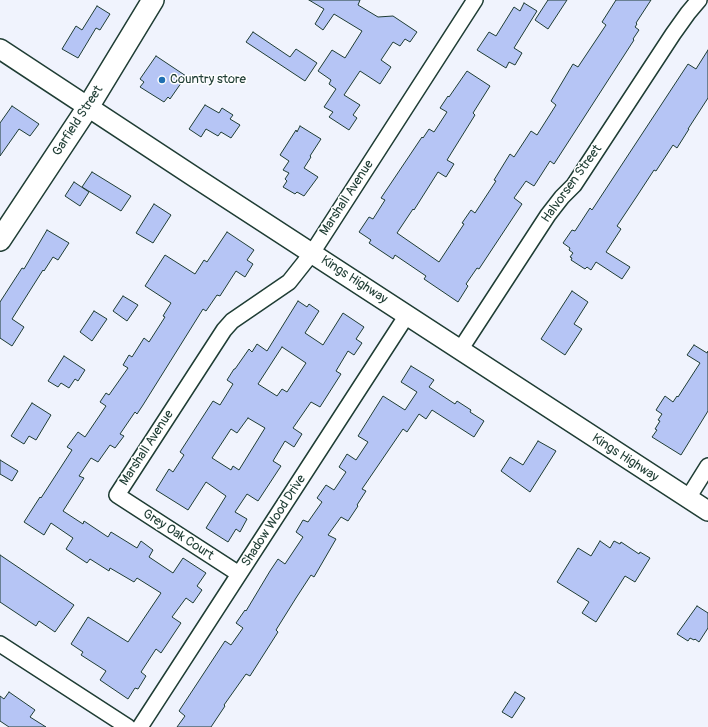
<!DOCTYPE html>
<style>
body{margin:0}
canvas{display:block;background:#f0f3fd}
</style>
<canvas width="708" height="727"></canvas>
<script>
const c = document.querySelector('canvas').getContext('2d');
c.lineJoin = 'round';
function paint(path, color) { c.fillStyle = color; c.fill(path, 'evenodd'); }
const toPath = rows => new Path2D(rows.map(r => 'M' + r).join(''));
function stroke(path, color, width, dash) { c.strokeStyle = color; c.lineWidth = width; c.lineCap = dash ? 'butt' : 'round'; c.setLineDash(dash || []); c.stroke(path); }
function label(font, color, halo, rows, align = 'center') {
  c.font = font + ' Pangolin,sans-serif'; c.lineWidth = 3; c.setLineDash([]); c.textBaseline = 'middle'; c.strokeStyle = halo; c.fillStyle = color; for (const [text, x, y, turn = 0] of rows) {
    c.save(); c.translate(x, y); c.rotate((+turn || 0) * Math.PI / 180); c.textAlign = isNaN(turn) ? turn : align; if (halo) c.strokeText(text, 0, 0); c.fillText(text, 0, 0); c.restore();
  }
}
const building = toPath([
 [309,0,360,0,358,5,378,17,393,16,417,32,410,42,405,39,400,46,393,42,381,60,391,67,380,84,360,71,344,95,360,105,353,115,357,118,349,130,329,117,333,112,324,107,336,89,329,84,331,80,318,71,332,50,345,58,362,31,334,14,323,30,315,24,324,9,309,0],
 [548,0,567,0,548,29,535,20,548,0],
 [616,0,651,0,636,23,637,24,635,27,639,30,633,39,634,40,554,164,550,161,534,186,526,181,514,198,522,204,479,269,477,268,466,284,468,286,458,302,424,279,426,276,395,255,393,259,369,243,371,240,359,232,369,217,373,219,385,200,381,198,422,137,423,138,429,129,434,132,447,112,440,108,448,96,449,97,467,71,490,86,473,113,475,115,447,160,454,164,446,177,438,172,414,210,413,209,397,233,439,262,464,224,462,223,471,210,475,213,496,181,494,180,510,154,514,157,531,131,537,135,556,105,551,101,573,64,578,67,606,25,602,22,616,0],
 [524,3,537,11,514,48,522,53,515,65,509,62,506,68,477,50,489,32,496,36,514,7,520,11,524,3],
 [97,6,110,14,100,30,96,28,78,58,62,49,76,26,82,30,97,6],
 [253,32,290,57,296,49,317,63,305,81,246,42,253,32],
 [708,50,708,98,688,129,689,129,677,148,673,145,656,171,654,170,637,196,617,226,621,229,606,252,630,267,622,279,596,262,591,270,587,267,585,269,571,260,572,258,570,257,573,253,569,250,570,248,563,243,572,230,575,231,590,208,592,210,688,64,696,69,708,50],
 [156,56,186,76,170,99,168,97,164,102,140,87,144,82,140,79,156,56],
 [205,105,219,113,222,108,233,115,230,119,240,125,231,138,221,132,218,136,206,129,201,137,189,129,205,105],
 [12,106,39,124,30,136,19,129,0,156,0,123,12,106],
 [300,126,321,139,310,156,311,157,304,168,318,177,304,196,297,192,295,194,283,187,287,181,285,179,289,173,283,170,289,161,280,155,296,130,297,132,300,126],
 [92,172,131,196,121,211,82,187,92,172],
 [74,182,89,192,80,206,65,196,74,182],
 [154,204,171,215,153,243,136,233,154,204],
 [47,230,69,243,58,260,53,257,44,271,43,270,12,319,24,327,12,346,0,338,0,302,22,268,24,269,47,230],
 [227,232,254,250,247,260,253,264,245,277,236,271,220,296,217,295,206,311,203,309,143,405,137,414,135,412,120,434,124,436,115,448,110,445,98,462,91,458,79,476,84,478,63,511,83,524,84,521,108,537,111,532,137,548,141,541,153,550,149,557,173,573,183,558,206,573,197,586,202,590,193,603,186,598,172,617,181,623,161,653,156,649,141,672,146,676,138,689,135,688,128,699,100,680,106,671,81,655,83,652,71,644,88,617,128,642,161,593,137,578,134,582,110,568,109,571,90,559,87,563,66,549,73,538,51,523,44,535,24,522,40,497,41,498,72,450,67,447,78,432,85,437,106,406,100,402,106,393,109,395,128,368,123,365,129,355,132,357,144,338,149,342,165,317,163,316,171,303,145,286,165,255,195,274,204,260,207,262,227,232],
 [572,291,588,302,574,324,582,329,565,355,541,339,572,291],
 [123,296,138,305,127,321,113,311,123,296],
 [298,301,307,307,309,304,319,311,305,333,323,345,343,313,364,327,356,339,362,343,354,355,348,351,336,371,341,374,320,407,311,402,293,428,302,434,294,447,285,441,273,461,281,466,258,501,247,494,235,512,247,519,240,532,236,529,228,542,206,528,226,496,206,482,188,510,156,490,169,469,173,472,184,455,180,452,213,401,220,405,233,384,227,380,234,369,235,369,249,349,252,352,257,344,267,351,298,301],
 [282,347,306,363,287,392,282,389,277,396,258,384,282,347],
 [248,418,265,428,239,470,233,466,231,470,212,458,231,429,237,433,248,418],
 [94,311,107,319,92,341,80,332,94,311],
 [694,345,707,353,708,351,708,411,681,455,652,437,657,430,655,429,660,421,658,420,662,414,656,410,665,396,673,402,677,396,678,397,700,363,687,355,694,345],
 [64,356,85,370,78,381,75,379,69,388,61,383,58,387,48,381,64,356],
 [411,366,434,380,429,387,455,404,457,401,471,410,470,412,484,421,474,437,432,410,426,419,419,414,407,432,403,429,362,489,366,491,357,505,358,506,348,521,341,517,328,535,336,539,314,577,311,575,296,598,276,630,278,632,250,676,246,674,224,705,225,706,211,727,177,727,185,716,179,711,225,641,231,645,243,628,236,623,245,610,246,611,270,571,278,559,285,564,303,537,296,532,303,520,308,522,322,502,317,498,326,485,334,490,346,472,339,467,347,454,356,460,368,442,358,436,383,396,405,410,417,392,401,382,411,366],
 [32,403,51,415,36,440,29,436,24,444,11,436,32,403],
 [538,441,556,451,530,492,501,471,510,457,523,465,538,441],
 [0,460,18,471,12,481,0,474,0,460],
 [600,541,610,548,614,541,620,544,621,542,639,554,640,552,650,558,635,582,625,576,596,622,582,613,589,602,557,582,578,548,591,556,600,541],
 [0,555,74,605,55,632,39,621,36,626,0,602,0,555],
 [697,606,708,613,708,628,699,642,695,639,694,640,690,638,688,641,677,634,697,606],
 [9,692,35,710,30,717,46,727,9,727,0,721,0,696,4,699,9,692],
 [515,692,525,698,512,718,502,712,515,692]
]);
paint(building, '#b6c5f5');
stroke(building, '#1f3d34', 1);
const minor = toPath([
 [460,350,548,215,562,197,574,185,673,34,688,13,699,0],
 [688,498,708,466],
 [239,574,117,495,224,330,232,321,289,282,312,253,475,0],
 [0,644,128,727],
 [140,727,407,315]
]);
const tertiary = toPath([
 [0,49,196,178,708,511]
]);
const secondary = toPath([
 [0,240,88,107,153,0]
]);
stroke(minor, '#1f3d34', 18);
stroke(tertiary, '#1f3d34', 22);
stroke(secondary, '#1f3d34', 24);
stroke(minor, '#fff', 15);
stroke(tertiary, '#fff', 19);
stroke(secondary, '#fff', 21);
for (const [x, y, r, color] of [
 [162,80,4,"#1f6fb2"]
]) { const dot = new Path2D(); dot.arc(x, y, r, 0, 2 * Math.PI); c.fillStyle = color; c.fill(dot); stroke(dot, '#fff', 1.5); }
label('13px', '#1f3d34', '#fff', [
 ["Country store",170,80]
], 'left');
label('13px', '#1f3d34', '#fff', [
 ["Garfield Street",78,121,-57],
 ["Halvorsen Street",572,184,-54],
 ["Marshall Avenue",347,198,-57],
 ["Kings Highway",354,280,33],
 ["Marshall Avenue",147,448,-57],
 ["Kings Highway",625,458,33],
 ["Shadow Wood Drive",274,521,-57],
 ["Grey Oak Court",178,535,33]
]);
</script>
